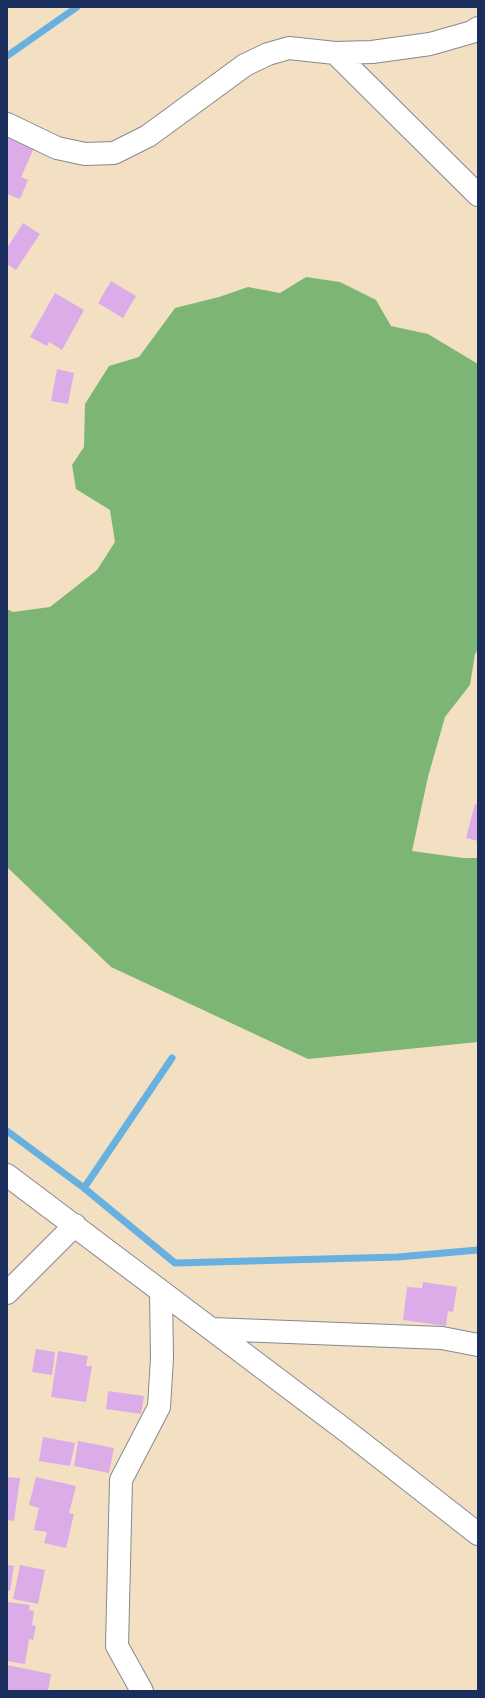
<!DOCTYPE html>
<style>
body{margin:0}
#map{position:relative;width:485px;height:1698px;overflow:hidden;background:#f3e0c3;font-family:Mali,sans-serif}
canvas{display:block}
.frame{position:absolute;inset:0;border:8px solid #1b2f5e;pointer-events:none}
</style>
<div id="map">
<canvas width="485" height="1698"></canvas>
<div class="frame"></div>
</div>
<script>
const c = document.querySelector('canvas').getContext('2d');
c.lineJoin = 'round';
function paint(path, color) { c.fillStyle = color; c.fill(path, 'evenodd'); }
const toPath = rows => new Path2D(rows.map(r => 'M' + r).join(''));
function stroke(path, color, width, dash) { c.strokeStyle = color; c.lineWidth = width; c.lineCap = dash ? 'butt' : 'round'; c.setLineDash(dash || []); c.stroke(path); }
paint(toPath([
 [306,277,340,282,376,300,391,326,428,334,478,364,478,649,475,654,470,685,445,717,428,777,412,851,463,858,478,858,478,1042,308,1059,111,967,7,867,7,609,13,612,50,607,97,570,115,542,110,510,76,489,72,465,84,447,85,404,109,366,139,357,175,308,219,297,248,287,280,293]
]), '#7db674');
stroke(toPath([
 [7,56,77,7],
 [172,1058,84,1188,175,1263,398,1257,478,1250],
 [7,1131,84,1188]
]), '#68b0df', 7);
paint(toPath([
 [7,137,34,148,21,177,28,180,20,199,7,194],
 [23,223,40,234,16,270,7,264,7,248],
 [111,281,136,296,123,318,98,303],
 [55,293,84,310,62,350,49,342,47,346,30,337],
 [57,369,74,373,68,404,51,401],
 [475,804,478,805,478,841,466,838],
 [423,1282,457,1287,453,1312,448,1311,446,1326,403,1320,407,1287,422,1288],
 [36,1349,55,1352,52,1375,32,1372],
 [58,1351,88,1356,86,1366,92,1366,86,1402,51,1397],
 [108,1391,144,1396,141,1414,106,1409],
 [43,1437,75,1443,70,1466,39,1461],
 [78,1441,114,1448,109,1473,74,1466],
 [7,1477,20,1478,14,1521,7,1520],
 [36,1477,76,1486,69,1513,74,1514,66,1548,44,1543,47,1532,34,1530,39,1508,29,1505],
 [7,1565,14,1566,10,1591,7,1590],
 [20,1565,45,1570,38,1604,13,1599],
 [7,1602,30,1605,29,1610,34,1611,32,1625,36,1626,33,1640,29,1639,25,1664,7,1661],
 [7,1665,51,1674,48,1691,7,1691]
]), '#dbace7');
const minor = toPath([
 [335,53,478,195],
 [7,124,57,148,85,154,114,153,148,136,245,65,268,54,289,48,335,53,372,52,430,44,472,32,478,28],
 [7,1175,349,1433,478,1534],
 [7,1293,75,1225],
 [212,1329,442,1338,478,1345],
 [142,1691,117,1646,121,1480,159,1407,162,1358,161,1292]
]);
stroke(minor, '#878890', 24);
stroke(minor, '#fff', 22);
</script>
